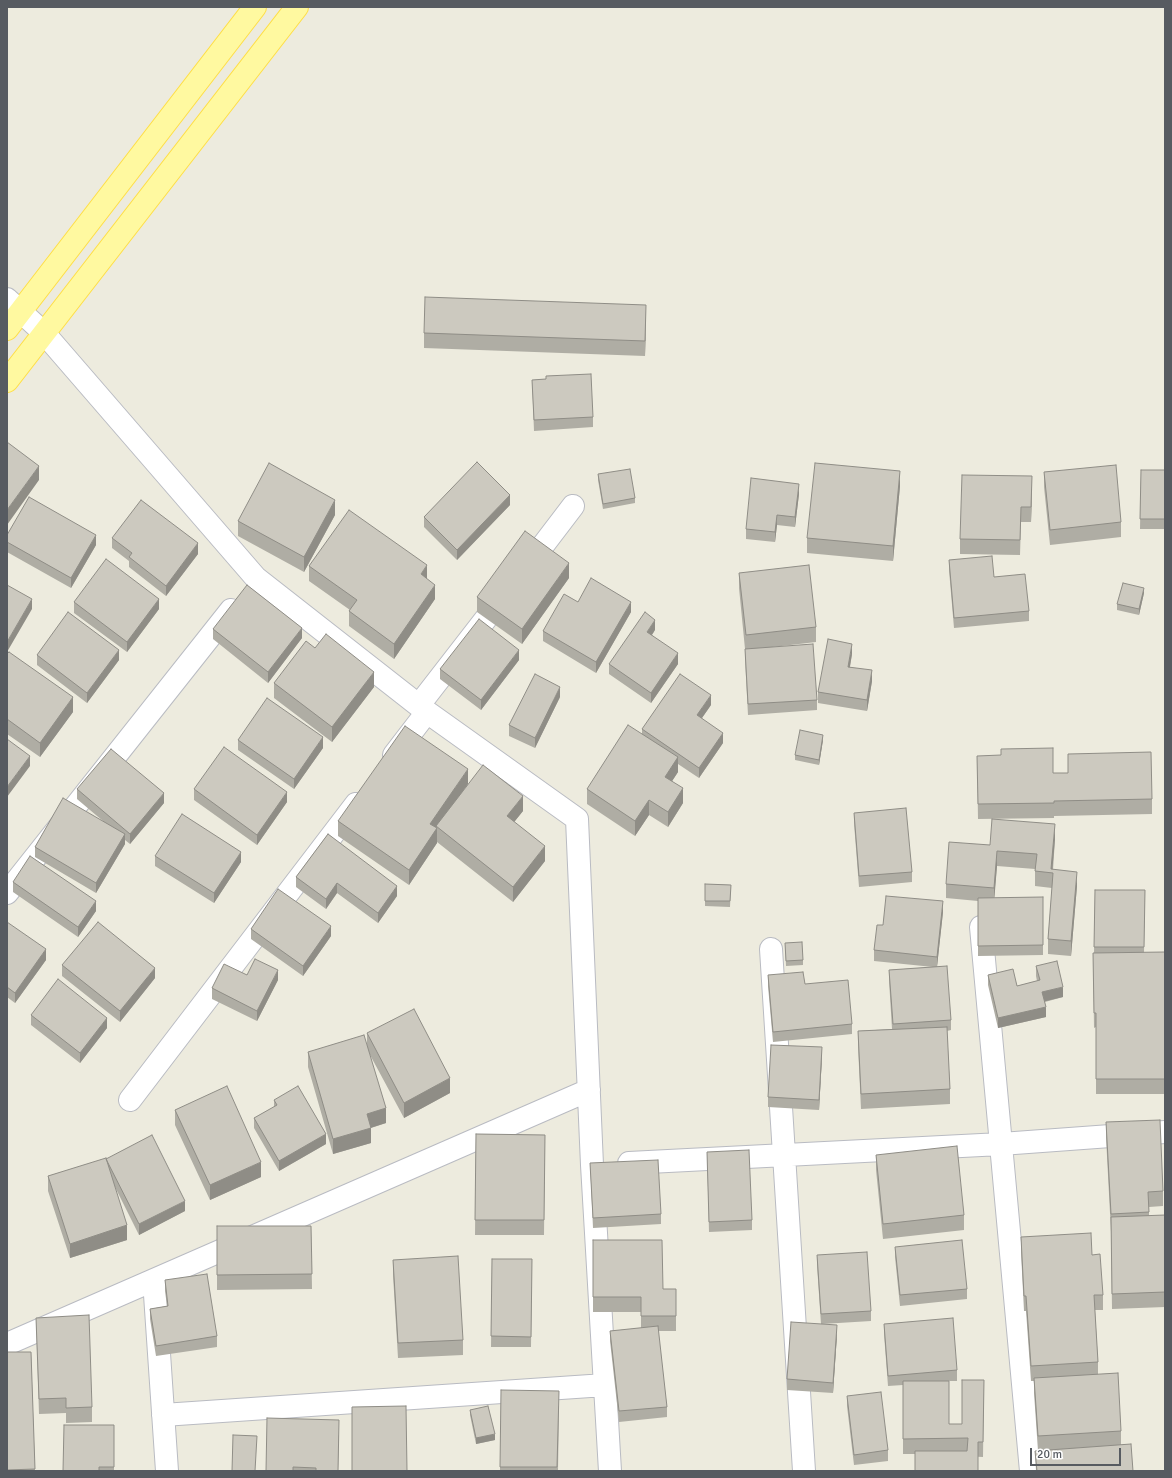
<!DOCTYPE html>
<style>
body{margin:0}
#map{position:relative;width:1172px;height:1478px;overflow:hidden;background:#edebde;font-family:Signika,sans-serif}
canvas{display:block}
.frame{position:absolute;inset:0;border:8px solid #575b61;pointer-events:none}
.scale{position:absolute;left:1030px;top:1448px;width:91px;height:18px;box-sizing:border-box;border:2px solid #575b61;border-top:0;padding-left:5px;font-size:12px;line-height:14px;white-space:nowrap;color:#575b61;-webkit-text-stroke:3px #fff;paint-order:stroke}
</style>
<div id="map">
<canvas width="1172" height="1478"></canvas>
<div class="frame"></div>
<div class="scale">20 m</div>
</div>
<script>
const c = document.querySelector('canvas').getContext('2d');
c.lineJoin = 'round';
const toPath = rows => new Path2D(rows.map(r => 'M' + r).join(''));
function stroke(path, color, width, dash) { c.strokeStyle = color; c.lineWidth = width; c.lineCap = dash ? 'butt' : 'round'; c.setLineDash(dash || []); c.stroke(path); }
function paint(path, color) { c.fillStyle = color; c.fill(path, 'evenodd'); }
const minor = toPath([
 [7,299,44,333,256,578,427,712,577,819,592,1165,610,1471],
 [525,569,573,506],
 [419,705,505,594],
 [394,755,427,712],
 [7,893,231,610],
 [981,927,1031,1471],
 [771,949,804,1471],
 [130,1100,356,804],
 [629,1163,1001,1144,1165,1132],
 [154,1280,167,1471],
 [7,1344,589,1090],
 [163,1415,605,1385]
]);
const primary = toPath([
 [7,329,255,7],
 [7,381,297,7]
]);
stroke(minor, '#b9bbc2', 24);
stroke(primary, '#ffde44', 24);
stroke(minor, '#fff', 22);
stroke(primary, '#fff9a0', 22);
paint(toPath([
 [646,320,645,356,424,348,424,333],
 [546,379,593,417,593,427,534,431,532,380],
 [1141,470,1165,470,1165,529,1140,529],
 [1044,472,1121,522,1121,537,1050,545,1044,487],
 [598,474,635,498,635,503,603,509,598,480],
 [900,486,893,561,807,553,807,538],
 [1032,491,1031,522,1021,522,1020,555,960,554,960,539],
 [799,494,795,527,777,525,775,542,746,539,746,529],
 [510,505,457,560,424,527,424,517],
 [335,515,304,572,238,536,238,521],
 [7,535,96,545,71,588,7,552],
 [112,538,198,554,166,596,129,567,129,561,112,548],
 [949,560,994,577,1029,611,1029,621,954,628,949,570],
 [309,566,427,579,435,599,394,659,349,626,349,611,350,610,309,581],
 [739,573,816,627,816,642,773,647,817,700,817,710,748,715,745,659,745,649,739,588],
 [569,578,522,644,477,612,477,597],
 [1144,593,1139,615,1117,610,1117,604],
 [74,602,159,609,127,652,74,613],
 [578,602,631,612,596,673,543,641,543,631],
 [213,629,302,638,268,683,213,639],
 [655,630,652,635,678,664,651,703,609,674,609,664],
 [315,648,374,687,332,742,274,698,274,683],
 [7,654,73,712,40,757,7,734],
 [852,654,850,667,872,681,867,711,818,703,818,692],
 [37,655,119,660,87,703,37,665],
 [519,660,481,710,440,679,440,669],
 [560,697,535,748,509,736,509,725],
 [711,705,702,718,723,743,699,778,678,764,678,772,672,781,683,803,668,827,649,815,635,836,587,804,587,789,642,734,642,729],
 [238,740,323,748,294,789,238,750],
 [823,740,819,765,795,760,795,755],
 [1068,754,1152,799,1152,814,1054,816,1054,818,978,819,977,756,1053,773,1068,773],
 [468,784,462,792,523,811,514,822,545,861,513,902,437,842,437,843,409,885,338,836,338,821],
 [77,789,164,803,130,844,125,840,125,844,96,893,35,857,35,847,103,821,77,799],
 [194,789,287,802,257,845,194,800],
 [854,813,912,872,912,882,859,887,854,823],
 [328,834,397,896,378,923,337,893,326,909,296,887,296,877],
 [1055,839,1053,870,1077,886,1071,956,1048,954,1048,939,1052,888,1035,886,1035,869,997,866,994,898,1043,897,1043,955,978,956,978,901,946,898,946,884,990,845],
 [155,856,241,862,214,903,155,866],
 [13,882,96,911,78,937,13,892],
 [705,884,731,885,730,907,705,906],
 [1095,890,1145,890,1144,953,1165,952,1165,1094,1096,1094,1096,1027,1094,1028,1093,953,1094,953],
 [943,912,937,966,951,1020,951,1030,947,1031,950,1089,950,1104,861,1109,858,1046,858,1031,892,1029,889,980,889,970,933,967,874,961,874,950,883,925],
 [7,922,46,960,15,1003,7,997],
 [251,929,331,936,303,976,251,939],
 [785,943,803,960,803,965,786,966],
 [62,965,155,978,120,1022,62,976],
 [1036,966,1063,997,1045,1002,1046,1017,998,1028,988,985,988,975,1017,986,1037,981,1036,976],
 [247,975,278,980,257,1021,212,999,212,988],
 [768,975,805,984,852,1024,852,1034,773,1042,768,986],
 [31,1015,107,1028,80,1063,31,1025],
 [367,1033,450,1093,404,1118,369,1053,386,1123,371,1128,371,1143,333,1154,308,1067,308,1052,367,1045],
 [822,1057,819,1110,768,1107,768,1097],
 [274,1100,326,1144,279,1171,254,1128,254,1118,274,1107],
 [175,1110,261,1177,210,1200,175,1125],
 [1106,1122,1163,1191,1163,1206,1149,1207,1149,1216,1165,1215,1165,1307,1112,1309,1111,1232,1106,1137],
 [476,1134,545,1135,544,1235,475,1235],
 [707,1152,752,1220,752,1230,709,1232],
 [876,1155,964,1215,964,1230,883,1239,876,1170],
 [106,1159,185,1211,139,1235,115,1187,127,1240,70,1258,48,1191,48,1176],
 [590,1163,661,1214,661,1224,593,1228],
 [217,1226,311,1226,312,1289,217,1290],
 [1021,1237,1092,1255,1103,1295,1103,1310,1095,1310,1098,1362,1098,1375,1121,1431,1121,1445,1133,1471,1036,1471,1035,1451,1038,1451,1034,1393,1034,1381,1031,1381,1026,1311,1024,1311,1021,1252],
 [593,1240,663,1289,676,1289,676,1331,658,1331,667,1407,667,1417,619,1422,610,1341,610,1331,641,1328,641,1312,593,1312],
 [895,1247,967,1289,967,1299,900,1306,895,1257],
 [817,1255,871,1311,871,1321,822,1324,837,1335,833,1393,787,1390,787,1379,821,1324,817,1265],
 [492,1259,532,1259,531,1347,491,1347],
 [393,1260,463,1340,463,1355,398,1358,393,1275],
 [165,1280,217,1336,217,1347,156,1356,150,1319,150,1309,167,1306,165,1291],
 [36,1318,92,1407,92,1422,66,1423,66,1413,39,1414],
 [884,1324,957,1370,957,1381,949,1381,949,1424,962,1424,984,1380,983,1457,915,1454,903,1454,903,1385,888,1386,884,1334],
 [7,1352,31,1352,35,1471,7,1471],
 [847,1396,888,1450,888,1461,854,1465,847,1406],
 [559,1406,558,1471,500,1471,500,1467],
 [470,1410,495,1440,476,1444,470,1415],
 [114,1425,114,1471,63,1471],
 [339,1435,338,1471,266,1471]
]), '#afada4');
paint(toPath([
 [646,305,646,320,645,356,645,341],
 [39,466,39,480,7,525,7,510],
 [900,471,900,486,893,561,893,546],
 [1032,476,1032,491,1031,522,1031,507],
 [799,484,799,494,795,527,795,517],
 [510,495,510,505,457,560,457,550],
 [335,500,335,515,304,572,304,557],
 [777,515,777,525,775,542,775,532],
 [96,535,96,545,71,588,71,578],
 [198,543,198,554,166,596,166,586],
 [569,563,569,578,522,644,522,629],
 [427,565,427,580,421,574],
 [435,585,435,599,394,659,394,644],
 [1144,588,1144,593,1139,615,1139,609],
 [32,599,32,609,7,652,7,642],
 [159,599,159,609,127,652,127,642],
 [631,602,631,612,596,673,596,662],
 [655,620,655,630,647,642,647,632],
 [302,628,302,638,268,683,268,672],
 [852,644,852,654,848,677,848,667],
 [119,650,119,660,87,703,87,693],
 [519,650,519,660,481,710,481,700],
 [678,653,678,664,651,703,651,693],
 [872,670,872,681,867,711,867,700],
 [374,672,374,687,332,742,332,727],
 [560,687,560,697,535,748,535,738],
 [711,695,711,705,697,725,697,715],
 [73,697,73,712,40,757,40,743],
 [723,733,723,743,699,778,699,768],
 [823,735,823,740,819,765,819,760],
 [323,737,323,748,294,789,294,779],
 [30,756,30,766,7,797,7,787],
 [678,757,678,772,665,792,665,777],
 [468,769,468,784,438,827,436,826,436,830,437,828,437,843,409,885,409,870,430,824],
 [683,788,683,803,668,827,668,812],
 [287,792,287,802,257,845,257,835],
 [164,793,164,803,130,844,130,834],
 [523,796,523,811,507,831,507,816],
 [649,800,649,815,635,836,635,821],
 [1055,824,1055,839,1052,873,1051,869],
 [125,834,125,844,96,893,96,883],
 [545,846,545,861,513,902,513,887],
 [997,851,997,866,994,903,994,888],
 [241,852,241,862,214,903,214,893],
 [1077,872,1077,886,1071,956,1071,941],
 [337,883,337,893,326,909,326,899],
 [397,886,397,896,378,923,378,913],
 [96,901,96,911,78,937,78,927],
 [943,901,943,912,937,967,937,957],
 [331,926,331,936,303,976,303,966],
 [46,949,46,960,15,1003,15,993],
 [155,968,155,978,120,1022,120,1011],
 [278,970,278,980,257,1021,257,1011],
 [1063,987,1063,997,1042,1002,1042,992],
 [1046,1007,1046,1017,998,1028,998,1018],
 [107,1018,107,1028,80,1063,80,1053],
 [822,1047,822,1057,819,1110,819,1100],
 [450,1078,450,1093,404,1118,404,1103],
 [386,1108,386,1123,367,1129,367,1114],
 [371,1128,371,1143,333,1154,333,1139],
 [326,1134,326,1144,279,1171,279,1161],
 [261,1162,261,1177,210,1200,210,1185],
 [185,1201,185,1211,139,1235,139,1224],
 [127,1225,127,1240,70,1258,70,1244],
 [837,1325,837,1335,833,1393,833,1383],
 [495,1434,495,1440,476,1444,476,1438]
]), '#8f8d86');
const building = toPath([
 [425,297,646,305,645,341,424,333,425,297],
 [591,374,593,417,534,420,532,380,546,379,546,376,591,374],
 [7,442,39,466,7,510,7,442],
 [477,462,510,495,457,550,424,517,477,462],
 [269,463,335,500,304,557,238,521,269,463],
 [815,463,900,471,893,546,807,538,815,463],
 [1116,465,1121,522,1050,530,1044,472,1116,465],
 [630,469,635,498,603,504,598,474,630,469],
 [1141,470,1165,470,1165,519,1140,519,1141,470],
 [962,475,1032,476,1031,507,1021,507,1020,540,960,539,962,475],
 [751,478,799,484,795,517,777,515,775,532,746,529,751,478],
 [29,497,96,535,71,578,7,542,7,535,29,497],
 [141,500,198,543,166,586,129,557,132,553,112,538,141,500],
 [349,510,427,565,421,574,435,585,394,644,349,611,357,600,309,566,349,510],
 [525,531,569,563,522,629,477,597,525,531],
 [992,556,994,577,1025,574,1029,611,954,618,949,560,992,556],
 [106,559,159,599,127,642,74,602,106,559],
 [809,565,816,627,746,635,739,573,809,565],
 [591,578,631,602,596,662,543,631,564,594,578,602,591,578],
 [1123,583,1144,588,1139,609,1117,604,1123,583],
 [7,585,32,599,7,642,7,585],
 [247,585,302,628,268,672,213,629,247,585],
 [68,612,119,650,87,693,37,655,68,612],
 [645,612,655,620,647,632,678,653,651,693,609,664,645,612],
 [479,619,519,650,481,700,440,669,479,619],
 [326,634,374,672,332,727,274,683,306,641,315,648,326,634],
 [828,639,852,644,848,667,872,670,867,700,818,692,828,639],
 [813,644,817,700,748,704,745,649,813,644],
 [9,652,73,697,40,743,7,719,7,654,9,652],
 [535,674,560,687,535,738,509,725,535,674],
 [680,674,711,695,697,715,723,733,699,768,642,729,680,674],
 [267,698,323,737,294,779,238,740,267,698],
 [628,725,678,757,665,777,683,788,668,812,649,800,635,821,587,789,628,725],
 [405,726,468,769,430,824,437,828,409,870,338,821,405,726],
 [800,730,823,735,819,760,795,755,800,730],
 [7,739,30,756,7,787,7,739],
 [224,747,287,792,257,835,194,789,224,747],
 [1053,748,1053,773,1068,773,1068,754,1151,752,1152,799,1054,801,1054,803,978,804,977,756,1001,755,1001,749,1053,748],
 [111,749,164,793,130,834,77,789,111,749],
 [483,765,523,796,507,816,545,846,513,887,436,826,483,765],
 [63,798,125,834,96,883,35,847,63,798],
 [906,808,912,872,859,876,854,813,906,808],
 [182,814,241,852,214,893,155,856,182,814],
 [992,819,1055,824,1051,869,1077,872,1071,941,1048,939,1053,873,1035,871,1037,854,997,851,994,888,946,884,949,842,990,845,992,819],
 [328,834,397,886,378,913,337,883,326,899,296,877,328,834],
 [30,856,96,901,78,927,13,882,30,856],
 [705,884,731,885,730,901,705,901,705,884],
 [278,889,331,926,303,966,251,929,278,889],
 [1095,890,1145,890,1144,947,1094,947,1095,890],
 [886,896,943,901,937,957,874,950,877,925,883,925,886,896],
 [1043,897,1043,945,978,946,978,898,1043,897],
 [7,922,46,949,15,993,7,987,7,922],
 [98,922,155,968,120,1011,62,965,98,922],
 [802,942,803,960,786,961,785,943,802,942],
 [1165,952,1165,1079,1096,1079,1096,1013,1094,1013,1093,953,1165,952],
 [255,959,278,970,257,1011,212,988,224,964,247,975,255,959],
 [1057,961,1063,987,1042,992,1046,1007,998,1018,988,975,1013,969,1017,986,1040,980,1036,966,1057,961],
 [947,966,951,1020,893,1024,889,970,947,966],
 [803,972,805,984,848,980,852,1024,773,1032,768,975,803,972],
 [58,979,107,1018,80,1053,31,1015,58,979],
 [414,1009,450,1078,404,1103,367,1033,414,1009],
 [947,1027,950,1089,861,1094,858,1031,947,1027],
 [364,1035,386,1108,367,1114,371,1128,333,1139,308,1052,364,1035],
 [771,1045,822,1047,819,1100,768,1097,771,1045],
 [227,1086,261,1162,210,1185,175,1110,227,1086],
 [298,1086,326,1134,279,1161,254,1118,277,1105,274,1100,298,1086],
 [1160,1120,1163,1191,1148,1192,1149,1212,1111,1214,1106,1122,1160,1120],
 [476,1134,545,1135,544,1220,475,1220,476,1134],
 [152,1135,185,1201,139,1224,106,1159,152,1135],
 [957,1146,964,1215,883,1224,876,1155,957,1146],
 [749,1150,752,1220,709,1222,707,1152,749,1150],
 [106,1158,127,1225,70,1244,48,1176,106,1158],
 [658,1160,661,1214,593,1218,590,1163,658,1160],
 [1165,1215,1165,1292,1112,1294,1111,1217,1165,1215],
 [217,1226,311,1226,312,1274,217,1275,217,1226],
 [1091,1233,1092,1255,1100,1254,1103,1295,1094,1295,1098,1362,1031,1366,1026,1296,1024,1296,1021,1237,1091,1233],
 [593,1240,662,1240,663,1289,676,1289,676,1316,641,1316,641,1297,593,1297,593,1240],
 [962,1240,967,1289,900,1295,895,1247,962,1240],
 [867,1252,871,1311,821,1314,817,1255,867,1252],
 [458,1256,463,1340,398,1343,393,1260,458,1256],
 [492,1259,532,1259,531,1337,491,1336,492,1259],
 [207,1274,217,1336,156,1346,150,1309,168,1306,165,1280,207,1274],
 [89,1315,92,1407,66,1408,66,1398,39,1399,36,1318,89,1315],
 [953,1318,957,1370,888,1376,884,1324,953,1318],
 [791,1322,837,1325,833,1383,787,1379,791,1322],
 [658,1326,667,1407,619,1411,610,1331,658,1326],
 [7,1352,31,1352,35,1469,7,1470,7,1352],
 [1118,1373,1121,1431,1038,1436,1034,1378,1118,1373],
 [962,1380,984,1380,983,1442,978,1442,978,1471,915,1471,915,1451,967,1451,968,1438,903,1439,903,1381,949,1381,949,1424,962,1424,962,1380],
 [501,1390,559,1391,557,1467,500,1467,501,1390],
 [881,1392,888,1450,854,1455,847,1396,881,1392],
 [406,1406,407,1471,352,1471,352,1407,406,1406],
 [488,1406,495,1434,476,1438,470,1410,488,1406],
 [267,1418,339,1420,338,1471,316,1471,316,1468,293,1467,293,1471,266,1471,267,1418],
 [64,1425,114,1425,114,1467,99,1467,99,1471,63,1471,64,1425],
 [233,1435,257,1436,255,1471,232,1471,233,1435],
 [1131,1444,1133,1471,1037,1471,1035,1451,1131,1444]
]);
paint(building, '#ccc9bf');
stroke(building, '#8f8d86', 1);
</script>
